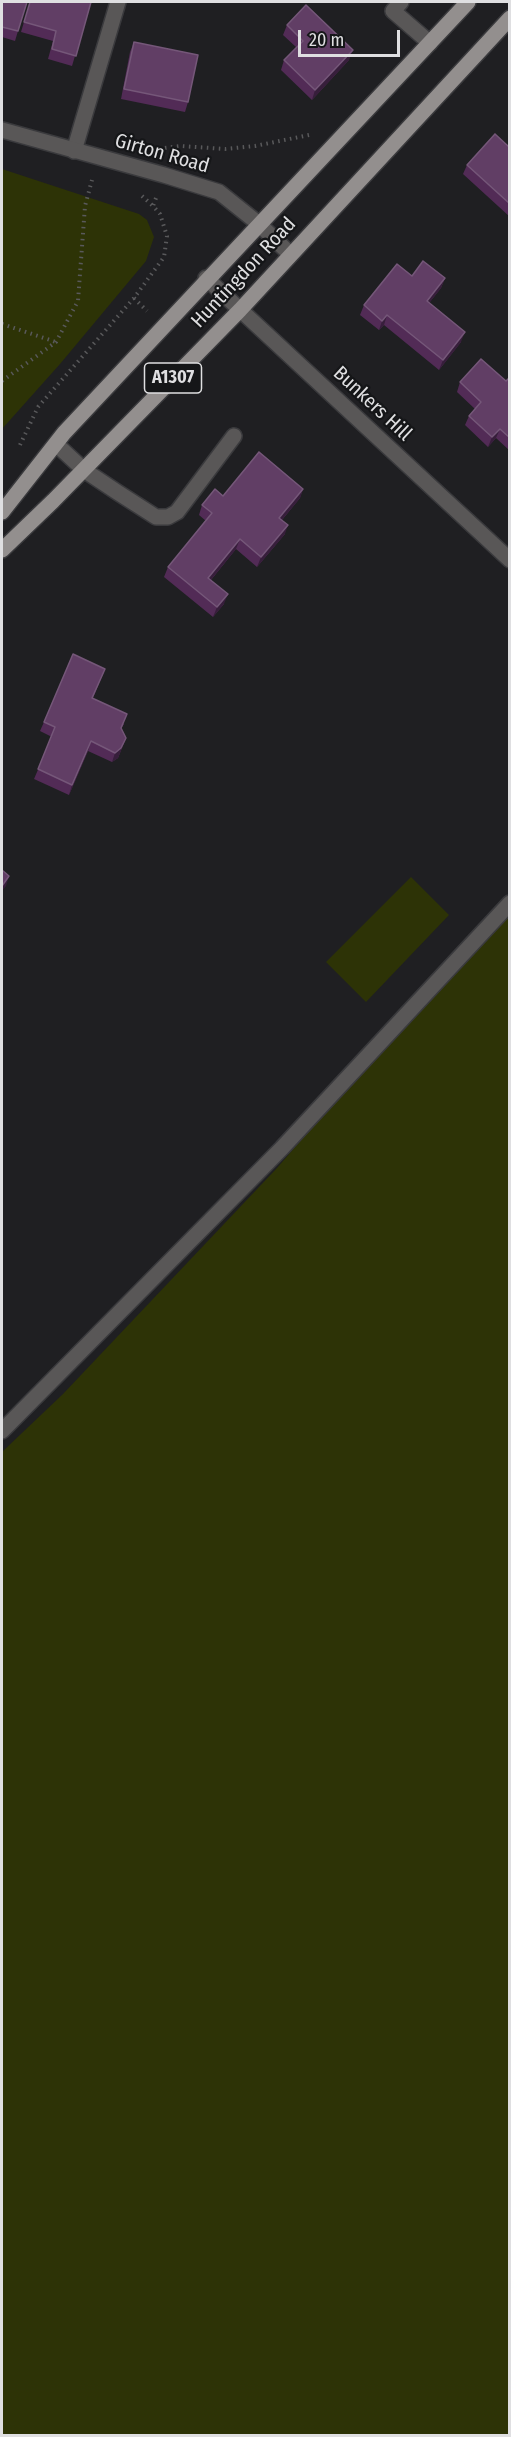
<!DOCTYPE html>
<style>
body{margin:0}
#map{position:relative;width:511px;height:2437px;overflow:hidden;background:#1f1f22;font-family:"Fira Sans Condensed",sans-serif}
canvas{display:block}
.frame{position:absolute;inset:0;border:3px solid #dfdfe1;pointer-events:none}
.scale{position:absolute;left:298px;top:30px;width:102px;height:27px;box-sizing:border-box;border:3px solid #dfdfe1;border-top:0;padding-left:8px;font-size:18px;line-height:21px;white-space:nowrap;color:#dfdfe1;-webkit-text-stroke:4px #151618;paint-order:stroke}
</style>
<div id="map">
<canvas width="511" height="2437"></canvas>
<div class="frame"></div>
<div class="scale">20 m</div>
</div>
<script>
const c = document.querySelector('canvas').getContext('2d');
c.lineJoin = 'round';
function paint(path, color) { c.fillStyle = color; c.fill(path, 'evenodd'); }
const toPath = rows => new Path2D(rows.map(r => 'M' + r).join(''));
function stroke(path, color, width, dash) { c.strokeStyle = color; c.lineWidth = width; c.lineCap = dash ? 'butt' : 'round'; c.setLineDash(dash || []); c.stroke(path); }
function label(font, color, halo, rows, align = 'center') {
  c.font = font + ' "Fira Sans Condensed",sans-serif'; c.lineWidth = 4.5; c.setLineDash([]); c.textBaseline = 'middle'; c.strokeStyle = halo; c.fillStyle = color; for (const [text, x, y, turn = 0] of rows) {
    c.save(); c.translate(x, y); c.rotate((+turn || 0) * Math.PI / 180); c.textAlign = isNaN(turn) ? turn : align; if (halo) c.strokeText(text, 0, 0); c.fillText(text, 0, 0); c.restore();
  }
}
paint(toPath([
 [2,169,139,214,147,220,154,237,146,261,60,364,2,429],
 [411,877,449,915,366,1002,326,962],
 [509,899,509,2435,2,2436,2,1452,63,1394,277,1168]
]), '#2d3306');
const service = toPath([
 [401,2,393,11,430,43],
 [74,151,118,2],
 [56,444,84,470,117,492,156,517,168,517,177,512,234,436],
 [2,1431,282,1148,510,903]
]);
const minor = toPath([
 [206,278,510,560]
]);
const tertiary = toPath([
 [2,130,164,175,219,192,259,224,290,254]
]);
const primary = toPath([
 [2,512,64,433,468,2],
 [2,550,53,501,240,310,510,18]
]);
stroke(service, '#3a3a3d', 18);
stroke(minor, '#3a3a3d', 18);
stroke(tertiary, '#3a3a3d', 18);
stroke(primary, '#3a3a3d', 18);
stroke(toPath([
 [165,148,181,146,225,149,255,146,309,135],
 [142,196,153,206],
 [134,298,147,311],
 [2,324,56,342],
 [2,381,56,342,78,301,85,206,92,180],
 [20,445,38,407,134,298,164,257,167,236,160,214,153,206,156,198]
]), '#59595b', 4, [1.5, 4.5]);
stroke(service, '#595757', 15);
stroke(minor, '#595757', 15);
stroke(tertiary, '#595757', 15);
stroke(primary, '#938f8e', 15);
paint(toPath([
 [2,2,18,31,15,41,2,37],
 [30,2,91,2,72,66,48,59,53,41,21,32],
 [287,25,349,60,312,100,281,70,284,60,296,47,283,35],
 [134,42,188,102,185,112,121,99,130,52],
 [510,145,510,217,463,174,467,165],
 [445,278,441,288,429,303,461,342,439,370,384,325,379,330,360,315,364,305],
 [510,377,510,451,496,438,488,447,465,425,469,416,475,409,457,392,460,382,506,381],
 [303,489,300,498,282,520,285,534,257,567,236,549,211,580,224,604,213,617,164,577,168,567,206,521,199,515,202,505,223,496],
 [105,669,93,698,124,724,121,729,126,738,118,758,112,762,88,751,69,795,34,779,52,737,40,731,44,722]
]), '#522b56');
paint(toPath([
 [353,50,349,60,312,100,315,90],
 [445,278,441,288,423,311,427,301],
 [387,315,384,325,379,330,382,321],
 [465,332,461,342,439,370,443,360],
 [500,429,496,438,488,447,492,437],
 [303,489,300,498,276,527,279,518],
 [288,525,285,534,257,567,261,557],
 [240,539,236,549,205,587,208,578],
 [228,594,224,604,213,617,217,607],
 [126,738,118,758,112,762,115,753],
 [91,741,88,751,69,795,72,785],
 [9,876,6,886,2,891,2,886]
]), '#371e3b');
const building = toPath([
 [2,2,27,2,18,31,2,27,2,2],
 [30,2,91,2,76,56,52,49,56,31,24,22,30,2],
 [306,5,353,50,315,90,284,60,303,41,287,25,306,5],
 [134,42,198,55,188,102,124,89,134,42],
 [495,134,508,146,510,145,510,204,467,165,495,134],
 [423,261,445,278,427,301,465,332,443,360,387,315,382,321,364,305,397,264,412,276,423,261],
 [481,359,506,381,510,377,510,438,500,429,492,437,469,416,481,402,460,382,481,359],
 [259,452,303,489,279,518,288,525,261,557,240,539,208,578,228,594,217,607,168,567,212,513,202,505,215,489,223,496,259,452],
 [73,654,105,669,92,698,127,714,121,728,126,738,121,748,115,753,91,741,72,785,38,769,55,727,44,722,73,654],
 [2,870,9,876,2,886,2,870]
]);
paint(building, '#613e65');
stroke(building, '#755779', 1.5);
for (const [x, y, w] of [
 [173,378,57]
]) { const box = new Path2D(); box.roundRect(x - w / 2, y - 15, w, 30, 4.5); c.fillStyle = '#151618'; c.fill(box); stroke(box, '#dfdfe1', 1.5); }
label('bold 18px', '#dfdfe1', null, [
 ["A1307",173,378]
]);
label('20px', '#dfdfe1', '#151618', [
 ["Girton Road",162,154,16],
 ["Huntingdon Road",244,273,-47],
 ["Bunkers Hill",372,404,43]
]);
</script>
